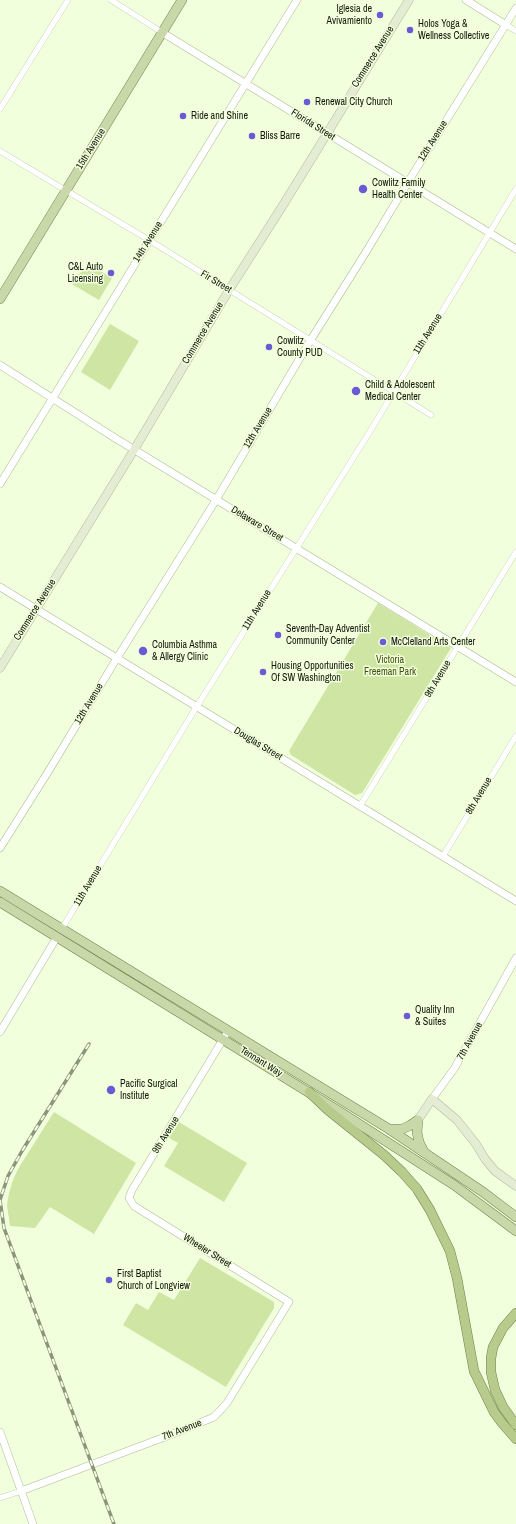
<!DOCTYPE html>
<style>
body{margin:0}
canvas{display:block;background:#f2ffdc}
</style>
<canvas width="516" height="1524"></canvas>
<script>
const c = document.querySelector('canvas').getContext('2d');
c.lineJoin = 'round';
function paint(path, color) { c.fillStyle = color; c.fill(path, 'evenodd'); }
const toPath = rows => new Path2D(rows.map(r => 'M' + r).join(''));
function stroke(path, color, width, dash) { c.strokeStyle = color; c.lineWidth = width; c.lineCap = dash ? 'butt' : 'round'; c.setLineDash(dash || []); c.stroke(path); }
function label(font, color, halo, rows, align = 'center') {
  c.font = font + ' "Archivo Narrow",sans-serif'; c.lineWidth = 3; c.setLineDash([]); c.textBaseline = 'middle'; c.strokeStyle = halo; c.fillStyle = color; for (const [text, x, y, turn = 0] of rows) {
    c.save(); c.translate(x, y); c.rotate((+turn || 0) * Math.PI / 180); c.textAlign = isNaN(turn) ? turn : align; if (halo) c.strokeText(text, 0, 0); c.fillText(text, 0, 0); c.restore();
  }
}
paint(toPath([
 [87,266,97,269,112,278,99,300,70,283],
 [110,324,139,341,110,390,81,372],
 [378,603,451,648,362,793,355,795,291,755,289,751],
 [54,1112,136,1163,94,1234,50,1207,35,1228,10,1226,7,1205,9,1193,13,1180,18,1169],
 [179,1122,247,1163,224,1202,164,1166,178,1143,169,1138],
 [200,1258,274,1302,274,1308,226,1387,123,1325,136,1303,148,1310,159,1292,174,1300]
]), '#cfe5a3');
const minor = toPath([
 [111,0,163,33],
 [506,25,516,31],
 [0,109,68,0],
 [0,151,149,240,431,415],
 [360,806,516,552],
 [443,856,516,736],
 [61,930,197,706,369,433,516,189],
 [0,1498,21,1491]
]);
const tertiary = toPath([
 [466,0,506,25],
 [163,33,516,249],
 [0,365,115,438,516,682],
 [0,484,297,0],
 [0,587,516,901],
 [0,848,48,772,117,658,216,500,310,341,366,252,408,182,516,8],
 [0,1032,57,937],
 [432,1099,454,1069,516,958],
 [0,1432,33,1524],
 [21,1491,178,1432,214,1417,227,1403,289,1302,134,1206,129,1198,132,1190,225,1036]
]);
const secondary = toPath([
 [0,668,134,450,229,290,285,202,409,0],
 [418,1120,432,1099,457,1120,476,1144,485,1159,495,1171,516,1186]
]);
const primary = toPath([
 [0,299,182,0],
 [0,891,389,1129,483,1192,516,1217],
 [0,902,342,1113,454,1185,516,1231],
 [418,1120,417,1132,419,1142,424,1152],
 [389,1129,402,1129,409,1126,418,1120]
]);
const trunk = toPath([
 [309,1092,328,1110,384,1155,402,1172,417,1189,430,1210,450,1251,457,1278,474,1371,494,1412,502,1423,516,1439],
 [516,1313,503,1328,493,1347,491,1358,491,1372,495,1390,503,1407,516,1425]
]);
stroke(minor, '#aeba98', 6);
stroke(tertiary, '#aeba98', 8);
stroke(secondary, '#aeba98', 9);
stroke(primary, '#72844c', 10);
stroke(trunk, '#72844c', 10);
stroke(minor, '#fff', 5.5);
stroke(tertiary, '#fff', 7);
stroke(secondary, '#e4ecd4', 8);
stroke(primary, '#c9d8a9', 9);
stroke(trunk, '#b7cb8c', 9);
const rail = toPath([
 [89,1044,22,1151,8,1176,0,1200,4,1228,114,1524]
]);
stroke(rail, '#8c957c', 3.5);
stroke(rail, '#f2ffdc', 2, [6]);
for (const [x, y, r, color] of [
 [380,15,4,"#685bd4"],
 [410,30,4,"#685bd4"],
 [307,102,4,"#685bd4"],
 [183,116,4,"#685bd4"],
 [252,136,4,"#685bd4"],
 [363,189,5,"#685bd4"],
 [111,273,4,"#685bd4"],
 [269,347,4,"#685bd4"],
 [356,391,5,"#685bd4"],
 [278,635,4,"#685bd4"],
 [383,642,4,"#685bd4"],
 [143,651,5,"#685bd4"],
 [263,672,4,"#685bd4"],
 [407,1016,4,"#685bd4"],
 [111,1090,5,"#685bd4"],
 [109,1280,4,"#685bd4"]
]) { const dot = new Path2D(); dot.arc(x, y, r, 0, 2 * Math.PI); c.fillStyle = color; c.fill(dot); stroke(dot, '#f2ffdc', 1.5); }
label('10px', '#13180b', '#f2ffdc', [
 ["Iglesia de",372,9,"right"],
 ["Avivamiento",372,21,"right"],
 ["Holos Yoga &",418,24],
 ["Wellness Collective",418,36],
 ["Renewal City Church",315,102],
 ["Ride and Shine",191,116],
 ["Bliss Barre",260,136],
 ["Cowlitz Family",372,183],
 ["Health Center",372,195],
 ["C&L Auto",103,267,"right"],
 ["Licensing",103,279,"right"],
 ["Cowlitz",277,341],
 ["County PUD",277,353],
 ["Child & Adolescent",365,385],
 ["Medical Center",365,397],
 ["Seventh-Day Adventist",286,629],
 ["Community Center",286,641],
 ["McClelland Arts Center",391,642],
 ["Columbia Asthma",152,645],
 ["& Allergy Clinic",152,657],
 ["Housing Opportunities",271,666],
 ["Of SW Washington",271,678],
 ["Quality Inn",415,1010],
 ["& Suites",415,1022],
 ["Pacific Surgical",120,1084],
 ["Institute",120,1096],
 ["First Baptist",117,1274],
 ["Church of Longview",117,1286]
], 'left');
label('10px', '#13180b', '#f2ffdc', [
 ["Commerce Avenue",373,57,-58],
 ["Florida Street",313,125,32],
 ["12th Avenue",433,141,-58],
 ["15th Avenue",91,149,-58],
 ["14th Avenue",148,242,-58],
 ["Fir Street",216,282,31],
 ["Commerce Avenue",203,333,-59],
 ["11th Avenue",428,334,-58],
 ["12th Avenue",258,428,-59],
 ["Delaware Street",257,524,31],
 ["Commerce Avenue",35,610,-58],
 ["11th Avenue",257,610,-58],
 ["9th Avenue",438,679,-59],
 ["12th Avenue",89,704,-59],
 ["Douglas Street",258,744,31],
 ["8th Avenue",479,796,-59],
 ["11th Avenue",88,886,-59],
 ["7th Avenue",470,1041,-61],
 ["Tennant Way",261,1062,32],
 ["9th Avenue",166,1135,-58],
 ["Wheeler Street",207,1251,32],
 ["7th Avenue",182,1430,-21]
]);
label('10px', '#3e5009', '#f2ffdc', [
 ["Victoria",390,660],
 ["Freeman Park",390,672]
]);
</script>
